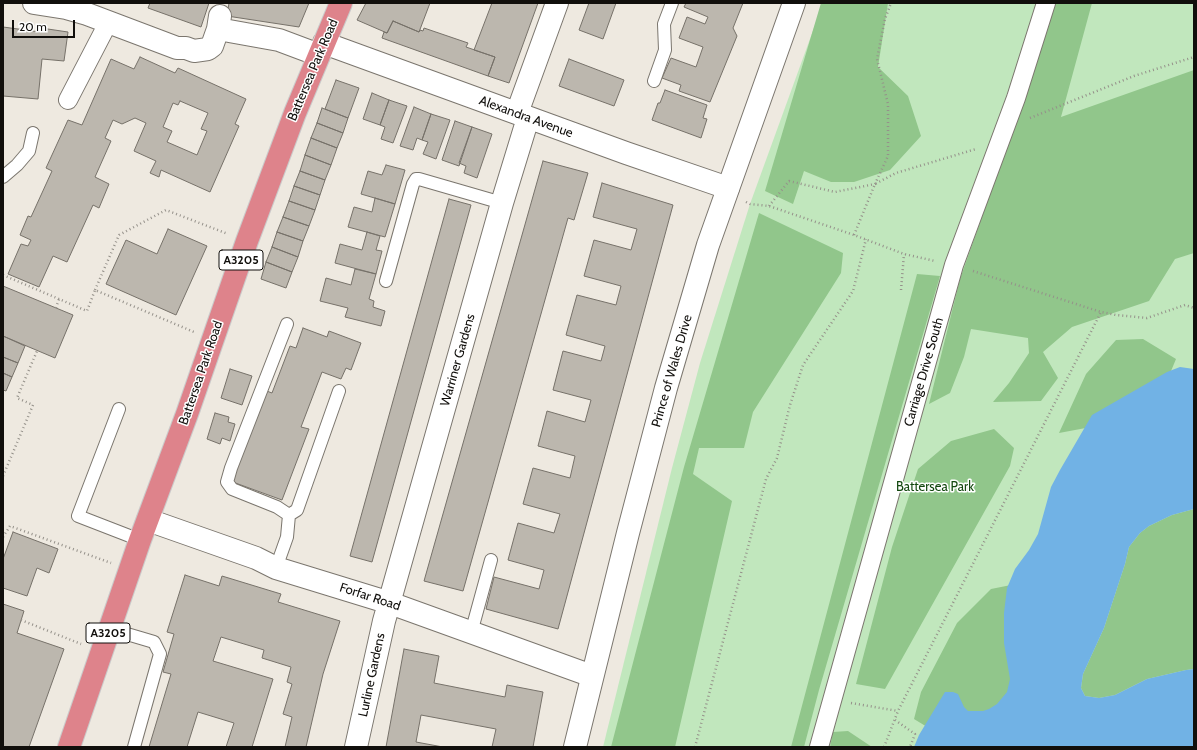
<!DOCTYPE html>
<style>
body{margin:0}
#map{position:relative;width:1197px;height:750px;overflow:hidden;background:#eee9e0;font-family:Cabin,sans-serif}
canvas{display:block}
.frame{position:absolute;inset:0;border:4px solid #110f0c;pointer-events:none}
.scale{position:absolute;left:12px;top:20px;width:63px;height:18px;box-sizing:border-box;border:2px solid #110f0c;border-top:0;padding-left:5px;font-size:12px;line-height:14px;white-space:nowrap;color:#110f0c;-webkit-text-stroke:3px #fff;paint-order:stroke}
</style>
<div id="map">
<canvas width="1197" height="750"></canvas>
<div class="frame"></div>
<div class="scale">20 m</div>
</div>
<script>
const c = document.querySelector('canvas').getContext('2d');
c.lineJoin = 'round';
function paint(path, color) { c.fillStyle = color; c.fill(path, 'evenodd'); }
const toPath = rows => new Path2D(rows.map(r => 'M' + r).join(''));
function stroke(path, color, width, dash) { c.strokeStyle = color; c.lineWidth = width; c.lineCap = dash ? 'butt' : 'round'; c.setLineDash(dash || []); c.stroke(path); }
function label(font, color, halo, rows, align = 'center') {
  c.font = font + ' Cabin,sans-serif'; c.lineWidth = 3; c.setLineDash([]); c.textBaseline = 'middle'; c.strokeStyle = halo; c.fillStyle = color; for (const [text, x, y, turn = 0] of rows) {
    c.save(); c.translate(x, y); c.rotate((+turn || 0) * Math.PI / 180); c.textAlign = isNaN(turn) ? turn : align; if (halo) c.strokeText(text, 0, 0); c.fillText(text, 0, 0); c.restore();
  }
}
paint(toPath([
 [823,3,1194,3,1194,747,603,747,672,468,700,363,750,204]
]), '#c1e7bd');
paint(toPath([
 [821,3,888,3,878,67,908,96,921,136,890,170,854,182,831,182,804,171,793,204,765,191],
 [1055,3,1092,3,1061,117,1194,70,1194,253,1175,259,1149,301,1072,327,1043,352,1058,378,1041,401,993,402,1009,383,1029,353,1028,338,971,329,964,357,950,393,929,404,960,279,1034,70],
 [759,213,843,253,841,273,753,412,744,448,699,448,693,474,732,501,675,747,611,747,684,467],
 [917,274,940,276,819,690,804,747,791,747],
 [1143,339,1176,359,1164,388,1107,424,1059,433,1086,374,1116,340],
 [994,429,1014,448,1010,466,885,689,856,684,892,547,918,469,951,441],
 [1194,509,1194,669,1186,670,1147,679,1115,695,1099,698,1085,696,1081,688,1083,674,1104,628,1125,564,1129,547,1140,533,1149,526,1172,515],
 [1026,582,1018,704,937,733,914,719,921,692,957,623,991,589],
 [848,731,872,747,830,747,833,732]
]), '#91c68b');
paint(toPath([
 [1180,367,1194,369,1194,509,1172,515,1149,526,1140,533,1129,547,1125,564,1104,628,1083,674,1081,688,1085,696,1099,698,1115,695,1147,679,1186,670,1194,669,1194,747,914,747,919,735,945,692,953,692,958,694,964,707,968,711,983,711,989,709,997,704,1007,692,1010,679,1004,643,1004,613,1007,588,1015,569,1029,550,1038,534,1051,487,1060,470,1092,415,1167,372]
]), '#71b2e5');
const building = toPath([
 [150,3,209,3,201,27,148,8,150,3],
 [229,3,309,3,299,27,227,16,229,3],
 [366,3,430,3,419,32,393,21,387,33,357,20,366,3],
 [492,3,538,3,509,83,488,76,495,57,474,50,492,3],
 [589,3,616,3,603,39,579,30,589,3],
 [686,3,743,3,733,28,737,36,710,102,679,91,681,85,662,78,671,58,696,67,703,47,679,38,687,17,705,24,708,17,684,7,686,3],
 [393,21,419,32,420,30,423,31,424,28,468,43,466,47,495,57,488,76,382,38,384,32,387,33,393,21],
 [3,27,40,32,41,28,68,32,64,61,42,59,38,99,3,96,3,27],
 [140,57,175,73,178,68,246,99,235,124,239,126,210,192,161,170,159,177,150,173,156,161,134,151,146,123,135,118,122,124,113,120,105,138,111,141,95,177,109,184,99,208,93,205,67,262,53,256,39,287,8,274,21,244,28,246,31,240,20,235,28,216,31,217,52,171,46,168,68,120,82,125,111,59,134,69,140,57],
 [180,101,208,113,201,129,207,131,197,155,167,142,172,131,163,127,173,103,178,105,180,101],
 [569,59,624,80,614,106,559,86,569,59],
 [336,80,359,88,348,118,325,109,336,80],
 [665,90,707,105,703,118,707,119,701,138,652,120,658,103,660,103,665,90],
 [372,93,389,100,380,125,363,119,372,93],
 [389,100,407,106,393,143,381,139,385,127,380,125,389,100],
 [414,107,431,114,422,140,417,138,413,150,400,146,414,107],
 [322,108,348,118,343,133,317,123,322,108],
 [431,114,450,120,436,159,423,154,428,142,422,140,431,114],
 [455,121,472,127,459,166,442,160,455,121],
 [317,123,343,133,337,148,311,138,317,123],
 [472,127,492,134,477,178,464,173,466,166,459,163,472,127],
 [311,138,337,148,331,165,305,155,311,138],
 [305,155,331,165,325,180,300,171,305,155],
 [543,161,588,173,574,220,568,218,463,591,424,581,543,161],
 [386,165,405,170,395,204,361,194,368,171,382,175,386,165],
 [300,171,325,180,320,195,294,186,300,171],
 [602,183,673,205,558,629,486,609,494,577,539,589,544,570,508,560,518,523,554,533,560,514,523,504,533,468,570,478,575,456,538,446,547,411,585,422,591,400,553,390,563,351,601,361,605,346,566,335,577,295,616,305,621,286,584,276,594,240,631,250,637,229,593,217,602,183],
 [294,186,320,195,315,210,289,201,294,186],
 [375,198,395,204,385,237,348,227,354,207,372,212,375,198],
 [449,199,471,205,372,562,350,556,449,199],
 [289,201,315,210,309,226,283,217,289,201],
 [283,217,309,226,303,241,277,232,283,217],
 [168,229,207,246,176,315,106,284,126,240,157,254,168,229],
 [277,232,303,241,298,257,272,247,277,232],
 [367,232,380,236,376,250,382,251,376,274,335,263,340,244,362,250,367,232],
 [272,247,298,257,292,272,266,262,272,247],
 [266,262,292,272,286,288,261,279,266,262],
 [355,269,376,274,369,299,374,301,373,307,385,311,381,326,345,317,348,308,320,301,326,278,351,285,355,269],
 [3,286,73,315,55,358,3,336,3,286],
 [303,328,327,337,329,331,361,343,351,370,346,368,341,379,322,372,301,427,309,429,282,500,230,481,264,390,272,393,290,346,296,348,303,328],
 [3,336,25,346,18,363,3,357,3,336],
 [3,357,18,363,12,377,3,373,3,357],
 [230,369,252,376,242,405,221,398,230,369],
 [3,373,12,377,6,391,3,390,3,373],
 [215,413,229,417,228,422,235,424,230,441,222,438,220,444,207,439,215,413],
 [13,532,58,549,49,573,37,568,27,596,3,588,3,559,13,532],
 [185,575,219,586,222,576,281,594,278,602,340,621,323,674,306,747,285,747,292,717,283,714,292,684,287,682,291,667,262,658,264,650,221,637,213,661,273,679,252,747,226,747,234,723,198,712,187,747,149,747,171,674,163,672,174,634,167,632,185,575],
 [3,604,24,611,17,633,64,649,29,747,3,747,3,604],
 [404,649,439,656,434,683,505,697,507,685,543,692,533,747,492,747,496,729,421,715,416,742,443,747,386,747,404,649]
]);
paint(building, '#bcb7ae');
stroke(building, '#767169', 1);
const service = toPath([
 [654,81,665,50,664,24,672,3],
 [3,177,17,165,29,151,33,133],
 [386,281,413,184,416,179,419,179,502,203],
 [119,409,78,516,140,540],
 [289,515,297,510,339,391],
 [276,568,287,537,289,515,277,507,232,489,227,482,231,468,287,324],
 [110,629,154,642,160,654,134,747],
 [471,633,491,560]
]);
const pedestrian = toPath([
 [68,100,108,23],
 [819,747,954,265,1016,98,1046,3]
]);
const minor = toPath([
 [34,3,66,8,87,14,177,48,186,48,194,51,208,49,212,46,218,29,220,16],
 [229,31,279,40,319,55],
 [324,43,626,153,728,188],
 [517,113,557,3],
 [148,520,256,558,276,568,390,603,592,676],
 [356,747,384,621,502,203,528,118]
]);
const tertiary = toPath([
 [575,747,628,533,666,388,708,245,794,3]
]);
const trunk = toPath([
 [69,747,140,540,187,414,247,241,295,113,341,3]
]);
stroke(service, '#7b766e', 14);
stroke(pedestrian, '#7b766e', 20);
stroke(minor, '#7b766e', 24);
stroke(tertiary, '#7b766e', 24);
stroke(trunk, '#cbcaca', 24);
stroke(toPath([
 [1030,118,1134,76,1194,57],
 [746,202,750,204,769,206,854,235,904,254,935,261],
 [769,206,789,181,835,192,875,184,888,156,888,104,877,59,885,19,891,3],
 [854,235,875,184,896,173,976,149],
 [973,271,1101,312,1116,315,1147,318,1185,305,1194,308],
 [3,275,87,311,95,290,194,332],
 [95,290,119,235,166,210,228,234],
 [901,290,904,254],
 [56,308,59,299],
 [3,476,33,405,17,398,37,351],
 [3,537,10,526,111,563],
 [21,620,81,644],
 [851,703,898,711],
 [895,720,915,734,910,747],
 [695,747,766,479,777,458,790,405,803,365,853,291,866,239],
 [884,747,898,711,1101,312]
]), '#95918a', 2.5, [1, 3]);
stroke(service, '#fff', 12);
stroke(pedestrian, '#fff', 18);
stroke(minor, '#fff', 22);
stroke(tertiary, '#fff', 22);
stroke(trunk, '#de838b', 22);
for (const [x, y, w] of [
 [241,260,44],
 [108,633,44]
]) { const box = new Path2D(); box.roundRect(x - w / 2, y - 10, w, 20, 3); c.fillStyle = '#fff'; c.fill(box); stroke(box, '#110f0c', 1); }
label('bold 12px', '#110f0c', null, [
 ["A3205",241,260],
 ["A3205",108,633]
]);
label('13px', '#110f0c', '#fff', [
 ["Battersea Park Road",313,70,-67],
 ["Alexandra Avenue",526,117,20],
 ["Warriner Gardens",458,360,-74],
 ["Prince of Wales Drive",672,371,-74],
 ["Carriage Drive South",924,372,-74],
 ["Battersea Park Road",201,373,-71],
 ["Forfar Road",370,597,18],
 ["Lurline Gardens",372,675,-78]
]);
label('13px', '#13480f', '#fff', [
 ["Battersea Park",935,487]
]);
</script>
